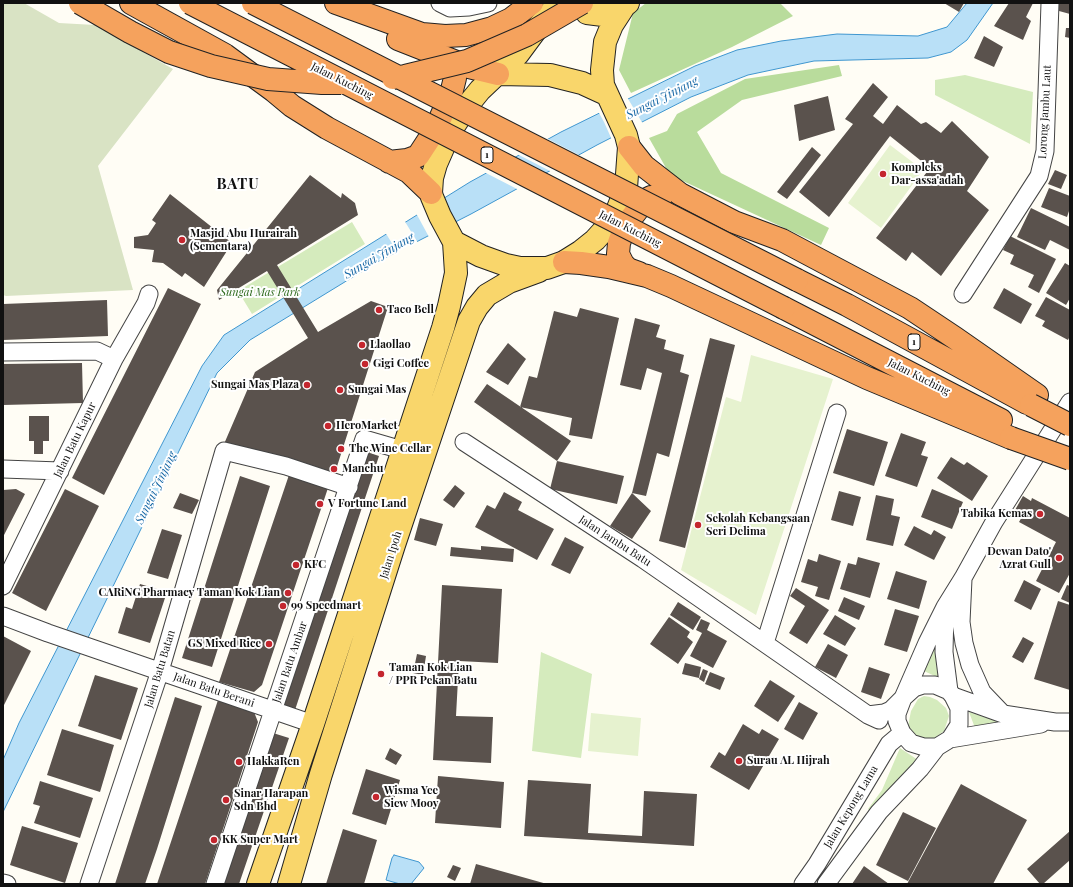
<!DOCTYPE html>
<style>
body{margin:0}
#map{position:relative;width:1073px;height:887px;overflow:hidden;background:#fffdf5;font-family:"Playfair Display",serif}
canvas{display:block}
.frame{position:absolute;inset:0;border:4px solid #111;pointer-events:none}
</style>
<div id="map">
<canvas width="1073" height="887"></canvas>
<div class="frame"></div>
</div>
<script>
const c = document.querySelector('canvas').getContext('2d');
c.lineJoin = 'round';
function paint(path, color) { c.fillStyle = color; c.fill(path, 'evenodd'); }
const toPath = rows => new Path2D(rows.map(r => 'M' + r).join(''));
function stroke(path, color, width, dash) { c.strokeStyle = color; c.lineWidth = width; c.lineCap = dash ? 'butt' : 'round'; c.setLineDash(dash || []); c.stroke(path); }
function label(font, color, halo, rows, align = 'center') {
  c.font = font + ' "Playfair Display",serif'; c.lineWidth = 4; c.setLineDash([]); c.textBaseline = 'middle'; c.strokeStyle = halo; c.fillStyle = color; for (const [text, x, y, turn = 0] of rows) {
    c.save(); c.translate(x, y); c.rotate((+turn || 0) * Math.PI / 180); c.textAlign = isNaN(turn) ? turn : align; if (halo) c.strokeText(text, 0, 0); c.fillText(text, 0, 0); c.restore();
  }
}
paint(toPath([
 [965,75,1033,92,1030,144,935,95,935,80],
 [352,222,365,244,252,314,238,291],
 [937,640,936,664,939,678,924,671],
 [541,652,592,674,581,758,532,751],
 [924,696,930,697,937,700,946,708,949,716,944,731,932,740,918,737,910,732,908,726,911,711,918,699],
 [969,712,1003,723,975,728],
 [900,748,918,760,870,811,868,809,882,790]
]), '#d5ebbd');
paint(toPath([
 [646,3,780,3,793,16,732,47,631,93,619,70,633,13],
 [839,65,842,76,742,100,697,132,721,173,829,228,821,245,670,175,649,138,667,131,677,114,745,79]
]), '#b9dc9c');
paint(toPath([
 [3,3,24,3,59,23,95,25,173,69,98,166,133,290,6,296,3,295]
]), '#d9e3c4');
paint(toPath([
 [890,145,923,170,881,228,848,203],
 [751,355,833,379,756,615,681,570,726,397,741,402],
 [591,713,641,718,638,756,588,751]
]), '#e6f2cf');
const water = toPath([
 [967,3,993,3,967,40,951,52,928,58,814,61,748,75,691,97,597,145,471,214,379,261,250,340,217,373,3,812,3,760,19,723,202,366,224,335,470,182,561,132,695,66,737,50,781,41,837,34,918,36,947,27,967,3],
 [394,855,419,862,424,868,411,884,400,884,386,880,392,858,394,855]
]);
paint(water, '#b9e0f7');
stroke(water, '#3f96cf', 1);
paint(toPath([
 [627,97,643,124,612,140,604,122,598,111],
 [546,138,581,156,552,172,517,154],
 [510,158,545,176,519,190,484,172],
 [442,197,456,224,429,237,416,213],
 [404,220,418,243,398,253,385,232]
]), '#fffdf5');
paint(toPath([
 [944,3,964,3,959,12],
 [1009,3,1033,3,1026,17,1031,21,1023,40,994,26],
 [1059,3,1070,3,1070,14,1059,11],
 [1066,28,1070,28,1070,38,1065,37],
 [984,36,1003,47,994,67,974,58],
 [873,83,888,97,873,116,883,124,897,105,921,124,926,122,941,133,952,121,989,157,967,191,989,210,941,276,912,252,906,261,876,238,930,168,890,136,829,217,799,192,853,124,845,119],
 [828,96,835,130,799,141,794,105],
 [812,147,821,155,787,199,777,192],
 [1055,170,1067,175,1061,189,1048,184],
 [310,175,341,198,342,193,355,203,358,215,277,265,318,332,371,301,388,307,333,479,224,444,255,372,308,338,267,271,219,300,217,290],
 [1049,188,1070,196,1070,208,1067,217,1041,207],
 [170,194,232,243,204,287,185,273,182,277,163,263,152,262,154,250,134,248,134,237,148,235,156,223,152,220],
 [1031,208,1070,227,1070,250,1050,240,1045,250,1017,237],
 [1010,236,1056,259,1039,293,1028,287,1034,275,1010,264,1014,255,1003,250],
 [1065,263,1070,266,1070,298,1066,305,1046,293],
 [168,288,201,304,104,495,72,478],
 [1004,288,1032,304,1021,324,993,308],
 [1046,297,1070,310,1070,336,1068,340,1042,326,1045,321,1035,316],
 [107,300,108,336,3,340,3,304],
 [580,308,619,318,592,439,569,435,572,418,520,407,529,376,537,378,554,311,577,317],
 [635,318,660,325,656,337,666,340,664,349,684,355,680,372,689,375,669,457,657,453,646,496,632,493,662,373,647,368,641,390,620,385],
 [710,338,735,345,685,548,659,541],
 [508,343,526,359,508,385,486,372],
 [82,363,83,403,3,405,3,364],
 [487,384,571,441,557,461,474,402],
 [29,416,49,416,49,441,43,441,43,454,34,454,34,441,29,441],
 [847,429,888,442,874,486,833,473],
 [901,433,926,442,921,455,928,457,917,487,885,476],
 [364,451,379,456,295,710,280,705],
 [951,457,964,465,967,462,988,476,972,501,937,478],
 [557,461,624,476,617,504,550,489],
 [290,472,329,485,262,685,254,692,219,682],
 [240,476,270,486,212,667,182,658],
 [455,485,465,493,454,508,443,500],
 [16,489,25,494,3,537,3,490],
 [65,489,99,506,46,611,12,593],
 [932,489,963,502,952,529,921,517],
 [839,491,861,497,853,526,831,520],
 [504,492,522,502,518,510,554,529,537,560,475,527,487,505,495,509],
 [180,493,199,500,192,514,173,508],
 [632,493,651,511,632,539,610,526],
 [876,495,894,499,891,515,900,517,893,546,866,540],
 [1023,496,1031,501,1032,498,1070,518,1070,573,1059,593,1036,581,1056,542,1019,522,1023,515,1015,510],
 [420,518,443,524,436,546,414,540],
 [914,526,931,535,934,530,946,537,934,560,904,545],
 [162,529,182,535,168,579,147,573],
 [565,537,584,547,570,574,551,565],
 [481,546,514,549,513,562,450,556,451,547,481,550],
 [819,554,841,561,829,600,815,596,818,587,801,582,808,559,817,562],
 [858,557,880,563,870,598,840,589,848,563,856,565],
 [896,571,927,581,919,609,887,599],
 [1024,580,1041,589,1031,610,1014,601],
 [140,584,167,592,150,643,118,633,126,607,132,609],
 [442,585,502,589,498,663,459,661,456,716,493,717,491,763,433,760],
 [1067,585,1070,586,1070,603,1061,599],
 [796,588,829,610,807,644,789,633,805,606,790,596],
 [844,597,865,606,859,620,838,611],
 [1058,601,1070,605,1070,690,1034,679],
 [678,602,701,617,693,630,670,615],
 [895,609,919,616,907,652,884,645],
 [835,615,856,628,845,646,823,634],
 [669,617,690,632,687,637,693,642,678,664,650,644],
 [701,619,710,623,707,630,727,641,713,668,690,656,702,633,696,630],
 [3,636,31,651,3,707],
 [1023,637,1034,643,1023,663,1012,657],
 [828,644,848,655,836,678,815,667],
 [417,654,426,656,423,675,413,673],
 [685,663,701,667,699,678,682,674],
 [869,667,890,674,881,699,861,692],
 [703,669,708,671,704,682,699,679],
 [710,672,725,678,720,690,705,684],
 [95,675,138,688,121,740,78,726],
 [770,680,795,696,778,722,754,706],
 [175,697,202,706,157,849,145,884,115,884],
 [218,700,254,712,258,722,205,884,157,884],
 [799,702,818,713,803,740,784,729],
 [743,724,759,734,762,729,779,739,749,790,710,767,719,752,725,756],
 [62,729,114,745,100,792,47,775],
 [273,733,289,738,239,884,221,884],
 [390,748,402,755,396,765,385,759],
 [366,769,400,780,386,825,352,814],
 [438,776,504,782,501,828,435,823],
 [528,780,591,784,588,833,642,836,644,791,697,794,694,846,524,836],
 [40,781,93,798,80,838,34,823,40,806,33,804],
 [961,784,1027,820,993,884,907,884],
 [903,812,936,828,908,881,876,865],
 [22,826,78,843,65,883,10,865],
 [343,829,377,840,364,884,326,884],
 [1070,831,1070,860,1043,884,1040,884,1027,869],
 [476,864,547,884,470,884],
 [453,865,461,868,455,881,447,877],
 [864,866,889,884,852,884]
]), '#5a524d');
const minor = toPath([
 [440,3,450,8,469,7,488,3],
 [963,294,1039,176,1045,151,1050,3],
 [3,352,97,351,114,359],
 [464,442,643,559,868,715,879,720],
 [3,469,60,471],
 [963,579,961,622,964,643,970,665,982,692,1003,714],
 [3,586,114,359,146,303,149,294],
 [945,611,944,652,949,691],
 [3,616,48,633,313,724],
 [765,643,837,413],
 [953,696,1003,714,1055,722,1070,722],
 [868,715,884,713,891,710,903,698,914,688,923,685,935,685,949,691,953,696,959,708,959,725,950,739,937,747,924,747,911,743,902,733,897,721,897,714,903,698,927,643,945,607,963,578,994,522,1070,402],
 [950,739,1041,724],
 [3,883,7,884],
 [89,884,160,671,224,451,286,466,349,487],
 [215,884,364,439,402,450],
 [803,884,817,864,889,744,902,733],
 [826,884,879,812,920,769,937,747]
]);
const major = toPath([
 [559,3,538,27,518,54,480,90,467,106,450,132,436,164,432,178,431,193,432,197,440,216,454,242,481,256,506,265,520,268,547,268,564,262,580,252,595,240,605,229,617,211,626,188,629,147,626,135,603,85,602,70,605,42,612,25,625,5,628,3],
 [582,3,587,13,603,15,625,5],
 [498,74,550,75,582,83,606,94],
 [258,884,313,724,443,328,449,306,456,273,454,242],
 [289,884,321,774,394,545,469,321,477,307,487,295,509,282,539,271]
]);
const highway = toPath([
 [131,3,225,55,274,91,292,106,327,128,409,172,431,193],
 [336,3,422,34,445,36,466,35,492,28,511,19,532,3],
 [398,39,469,67,498,74],
 [629,147,644,166,680,194,734,222,782,240,910,308,955,338,1037,395],
 [389,162,407,160,418,156,435,130,440,119,451,94,455,78,455,73,451,68,445,60,439,56],
 [564,262,581,263,609,267,647,276,671,286,867,378,1011,438],
 [639,273,628,269,623,264,618,254,619,243,625,226,645,200,651,197,661,197],
 [797,280,847,305,1027,403],
 [784,308,1001,420]
]);
stroke(minor, '#444', 19);
stroke(major, '#222', 24);
stroke(highway, '#222', 24);
stroke(minor, '#fff', 17);
stroke(major, '#f9d66b', 22);
stroke(highway, '#f5a25d', 22);
const highwayBridge = toPath([
 [80,3,130,32,169,52,211,66,268,79,322,83,341,83],
 [190,3,784,308],
 [253,3,797,280],
 [393,78,405,76,467,61,527,35,582,3],
 [1031,405,1070,425],
 [1011,438,1070,459]
]);
stroke(highwayBridge, '#222', 24, []);
stroke(highwayBridge, '#f5a25d', 22);
for (const [x, y, r, color] of [
 [883,174,4,"#c4262e"],
 [182,240,4,"#c4262e"],
 [379,310,4,"#c4262e"],
 [362,345,4,"#c4262e"],
 [365,364,4,"#c4262e"],
 [307,385,4,"#c4262e"],
 [340,390,4,"#c4262e"],
 [328,426,4,"#c4262e"],
 [341,449,4,"#c4262e"],
 [334,469,4,"#c4262e"],
 [320,504,4,"#c4262e"],
 [1040,514,4,"#c4262e"],
 [698,525,4,"#c4262e"],
 [1059,558,4,"#c4262e"],
 [296,565,4,"#c4262e"],
 [288,593,4,"#c4262e"],
 [283,606,4,"#c4262e"],
 [269,644,4,"#c4262e"],
 [381,674,4,"#c4262e"],
 [739,761,4,"#c4262e"],
 [239,762,4,"#c4262e"],
 [376,797,4,"#c4262e"],
 [226,800,4,"#c4262e"],
 [214,840,4,"#c4262e"]
]) { const dot = new Path2D(); dot.arc(x, y, r, 0, 2 * Math.PI); c.fillStyle = color; c.fill(dot); stroke(dot, '#fff', 1.5); }
for (const [x, y, w] of [
 [487,155,12],
 [914,342,12]
]) { const box = new Path2D(); box.roundRect(x - w / 2, y - 8, w, 16, 3); c.fillStyle = '#fff'; c.fill(box); stroke(box, '#111', 1); }
label('bold 10px', '#111', null, [
 ["1",487,155],
 ["1",914,342]
]);
label('11px', '#111', '#fff', [
 ["Jalan Kuching",342,81,27],
 ["Lorong Jambu Laut",1045,112,-87],
 ["Jalan Kuching",630,229,27],
 ["Jalan Kuching",919,377,27],
 ["Jalan Batu Kapur",75,440,-64],
 ["Jalan Jambu Batu",615,541,33],
 ["Jalan Ipoh",391,555,-72],
 ["Jalan Batu Ambar",290,662,-71],
 ["Jalan Batu Batan",160,669,-73],
 ["Jalan Batu Berani",214,690,19],
 ["Jalan Kepong Lama",851,807,-59]
]);
label('bold 11px', '#111', '#fff', [
 ["Kompleks",891,168],
 ["Dar-assa'adah",891,181],
 ["Masjid Abu Hurairah",190,234],
 ["(Sementara)",190,247],
 ["Taco Bell",387,310],
 ["Llaollao",370,345],
 ["Gigi Coffee",373,364],
 ["Sungai Mas Plaza",299,385,"right"],
 ["Sungai Mas",348,390],
 ["HeroMarket",336,426],
 ["The Wine Cellar",349,449],
 ["Manchu",342,469],
 ["V Fortune Land",328,504],
 ["Tabika Kemas",1032,514,"right"],
 ["Sekolah Kebangsaan",706,519],
 ["Seri Delima",706,532],
 ["Dewan Dato'",1051,552,"right"],
 ["Azrat Gull",1051,565,"right"],
 ["KFC",304,565],
 ["CARiNG Pharmacy Taman Kok Lian",280,593,"right"],
 ["99 Speedmart",291,606],
 ["GS Mixed Rice",261,644,"right"],
 ["Taman Kok Lian",389,668],
 ["/ PPR Pekan Batu",389,681],
 ["Surau AL Hijrah",747,761],
 ["HakkaRen",247,762],
 ["Wisma Yee",384,791],
 ["Siew Mooy",384,804],
 ["Sinar Harapan",234,794],
 ["Sdn Bhd",234,807],
 ["KK Super Mart",222,840]
], 'left');
label('italic 11px', '#2f6b1f', '#fff', [
 ["Sungai Mas Park",260,293]
]);
label('italic 12px', '#1768a6', '#fff', [
 ["Sungai Jinjang",662,98,-27],
 ["Sungai Jinjang",379,256,-30],
 ["Sungai Jinjang",156,488,-64]
]);
c.letterSpacing = '1px';
label('bold 15px', '#111', '#fff', [
 ["BATU",238,184]
]);
c.letterSpacing = '0px';
</script>
